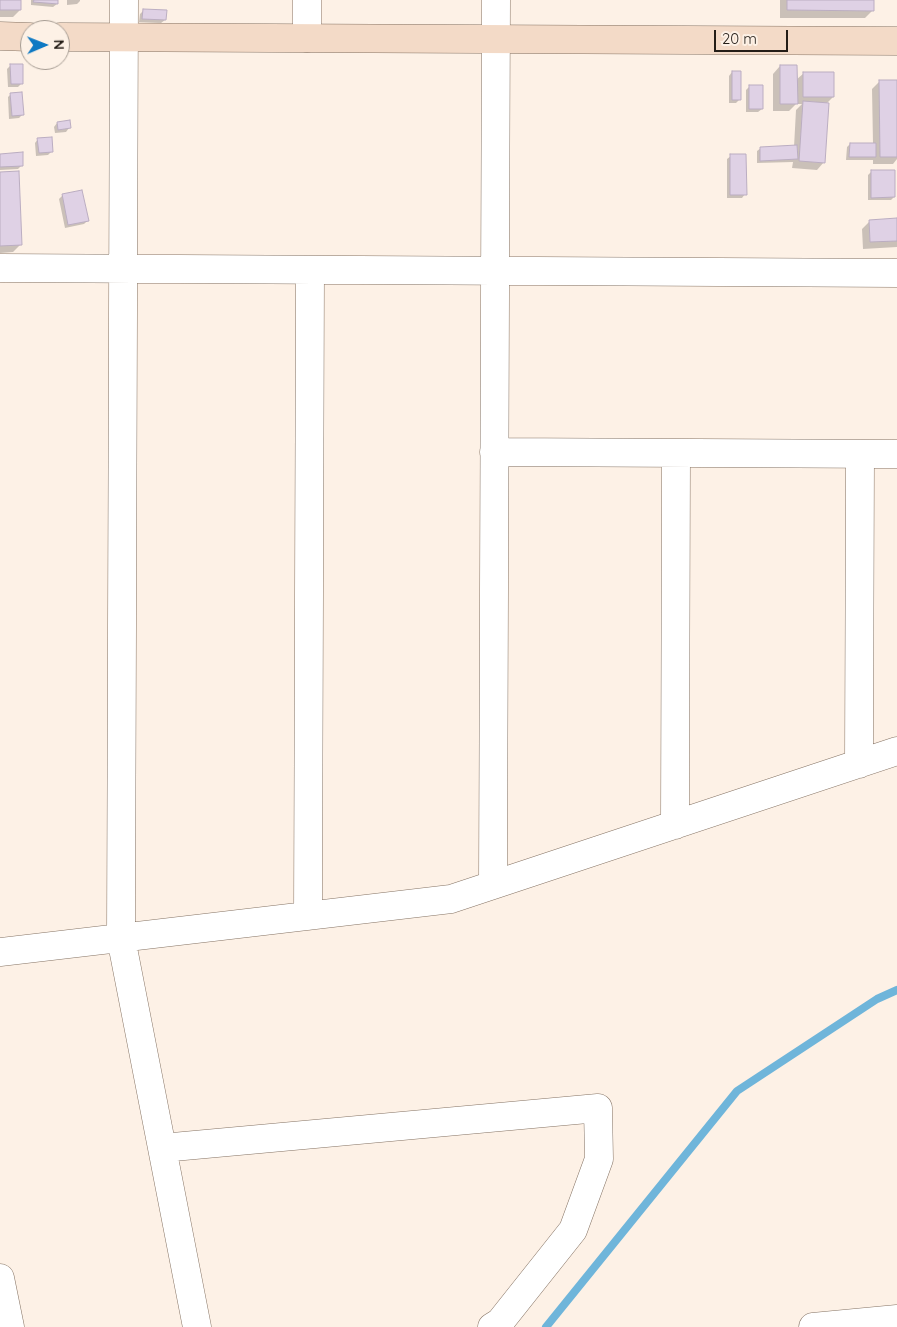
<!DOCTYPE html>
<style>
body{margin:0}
#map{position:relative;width:897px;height:1327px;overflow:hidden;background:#fdf1e6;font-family:Quicksand,sans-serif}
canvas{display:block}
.north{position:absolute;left:20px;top:20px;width:50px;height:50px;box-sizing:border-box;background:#fdf1e6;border:1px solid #a69c93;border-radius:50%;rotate:89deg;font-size:14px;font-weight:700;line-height:20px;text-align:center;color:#241d17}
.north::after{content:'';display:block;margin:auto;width:18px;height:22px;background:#0e79c3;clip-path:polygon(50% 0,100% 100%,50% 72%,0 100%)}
.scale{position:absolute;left:714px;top:30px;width:74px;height:22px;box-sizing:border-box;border:2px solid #241d17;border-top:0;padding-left:6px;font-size:15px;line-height:18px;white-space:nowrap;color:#241d17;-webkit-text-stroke:4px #fdf1e6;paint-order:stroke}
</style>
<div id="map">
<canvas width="897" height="1327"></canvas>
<div class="north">N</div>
<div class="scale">20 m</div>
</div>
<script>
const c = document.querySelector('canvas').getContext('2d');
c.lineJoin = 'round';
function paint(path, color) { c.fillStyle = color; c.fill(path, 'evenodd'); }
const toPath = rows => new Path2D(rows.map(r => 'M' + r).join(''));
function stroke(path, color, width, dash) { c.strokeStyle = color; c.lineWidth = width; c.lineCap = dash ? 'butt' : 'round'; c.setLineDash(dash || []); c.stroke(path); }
paint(toPath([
 [0,0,20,0,20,10,13,17,0,17],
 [31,0,57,0,57,4,53,7,31,5],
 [67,0,80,0,80,1,77,4,67,5],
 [780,0,873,0,873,10,865,18,780,18],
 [143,11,165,20,161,23,139,22,140,14],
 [11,65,22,83,18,87,8,87,7,69],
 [780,66,796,80,804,73,833,97,826,104,824,162,817,170,792,168,793,162,757,163,757,151,761,148,794,147,796,110,802,104,796,104,789,111,773,111,773,74],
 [732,72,740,99,736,103,729,103,729,76],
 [880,81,897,81,897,159,893,164,873,164,873,160,846,160,847,147,850,144,873,144,872,89],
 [750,86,762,109,758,112,746,112,746,90],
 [11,94,22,115,19,118,9,119,8,97],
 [57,123,69,128,66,132,55,133,54,127],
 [38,139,52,151,48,155,36,156,35,143],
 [0,155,22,165,18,169,0,170],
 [731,156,745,194,742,198,727,198,727,159],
 [871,172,894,197,891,200,868,200,868,175],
 [0,173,20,245,13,252,0,253],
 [63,195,87,221,84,224,65,228,59,199],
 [897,220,897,247,863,249,862,229,869,222]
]), '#0003');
stroke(toPath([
 [546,1327,737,1091,877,999,897,990]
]), '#6fb5da', 8);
const building = toPath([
 [0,0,21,0,21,10,0,10,0,0],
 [34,0,58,0,58,4,33,2,34,0],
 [787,0,874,0,874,11,787,10,787,0],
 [143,9,167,10,166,20,142,19,143,9],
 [10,64,23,64,23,84,11,84,10,64],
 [780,65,797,65,798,104,780,104,780,65],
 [732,71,741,71,741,100,732,100,732,71],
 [803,72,834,72,834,97,803,97,803,72],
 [879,80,897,80,897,157,880,157,879,80],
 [749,85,763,85,763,109,749,109,749,85],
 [22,92,24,115,12,116,10,93,22,92],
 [803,101,829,103,825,163,799,161,803,101],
 [70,120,71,128,58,130,57,122,70,120],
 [52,137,53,152,39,153,37,138,52,137],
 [850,143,876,143,876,157,849,157,850,143],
 [797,145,798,159,760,161,760,147,797,145],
 [23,152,23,166,0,167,0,154,23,152],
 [730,154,746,154,747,195,730,195,730,154],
 [871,170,895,170,895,197,871,198,871,170],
 [19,171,22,245,0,246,0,172,19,171],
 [82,190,89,221,68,225,62,194,82,190],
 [897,218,897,241,870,242,869,220,897,218]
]);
paint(building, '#dfd1e5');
stroke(building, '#bbadc1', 1);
const street = toPath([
 [124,0,121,938,197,1327],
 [307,38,307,0],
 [0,268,897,273],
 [494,452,897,454],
 [859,764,860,454],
 [675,825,676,453],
 [493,885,496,0],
 [308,916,310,270],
 [0,952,451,899,897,751],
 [162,1148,598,1108,599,1159,573,1230,500,1322,492,1327],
 [0,1278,10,1327],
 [813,1327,897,1319]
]);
const secondary = toPath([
 [0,36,30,37],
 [60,37,897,41]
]);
stroke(street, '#857364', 29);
stroke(secondary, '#857364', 29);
stroke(street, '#fff', 28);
stroke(secondary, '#f3dac7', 28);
</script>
